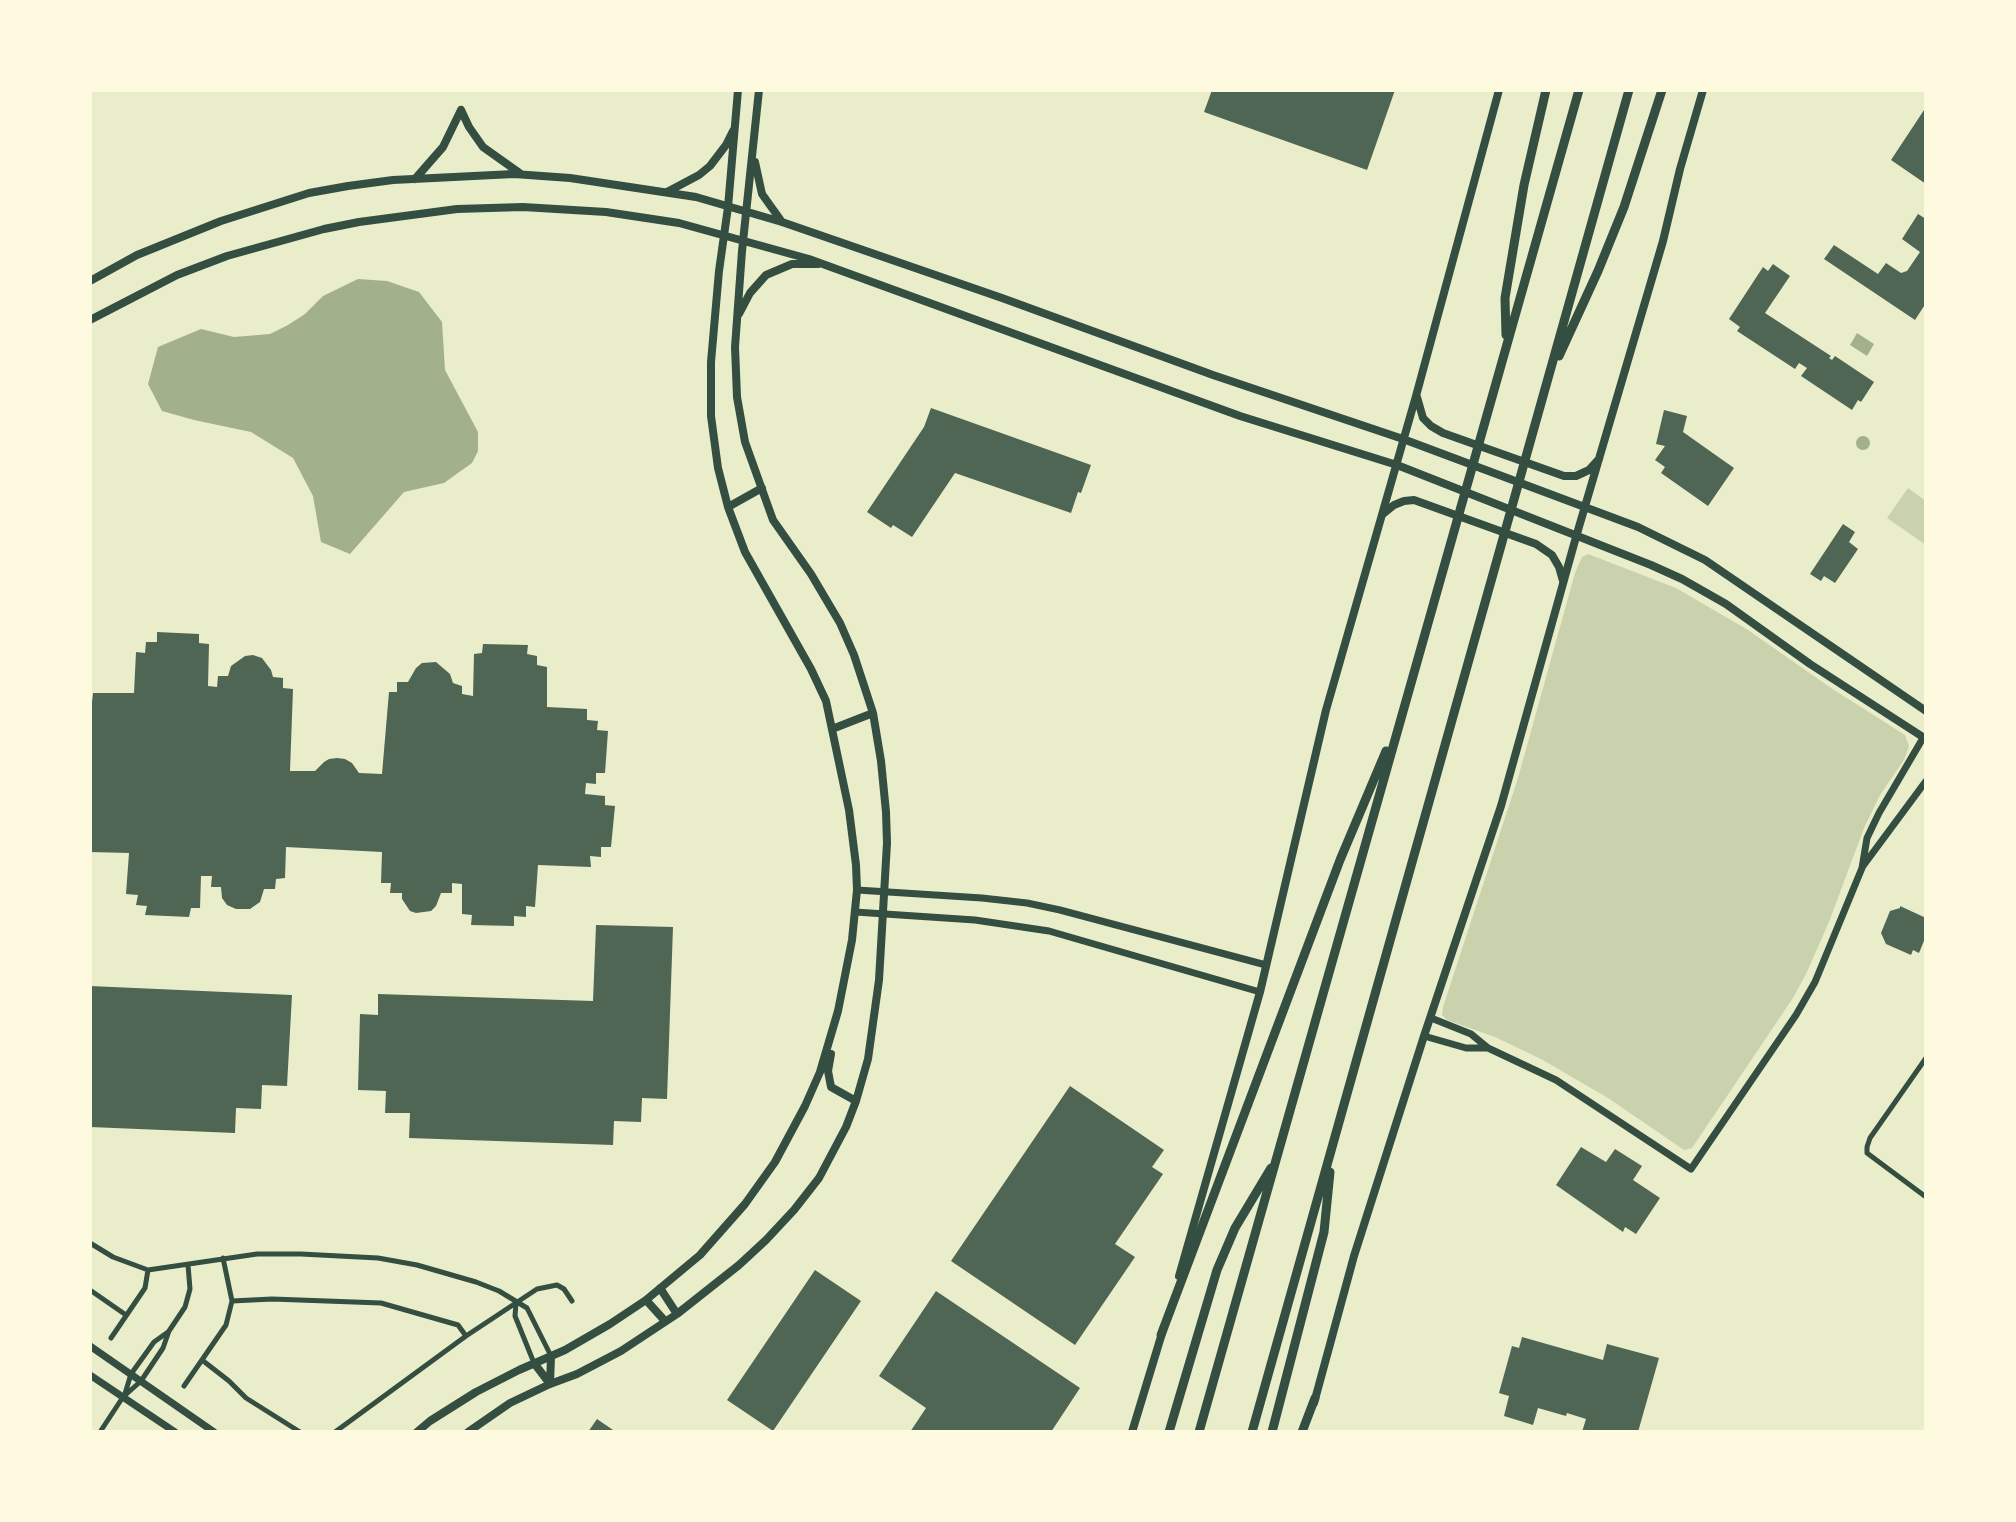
<!DOCTYPE html>
<style>
body{margin:0}
#map{position:relative;width:2016px;height:1522px;overflow:hidden;background:#e9edc9;font-family:Inter,sans-serif}
canvas{display:block}
.frame{position:absolute;inset:0;border:92px solid #fefae0;pointer-events:none}
</style>
<div id="map">
<canvas width="2016" height="1522"></canvas>
<div class="frame"></div>
</div>
<script>
const c = document.querySelector('canvas').getContext('2d');
c.lineJoin = 'round';
function paint(path, color) { c.fillStyle = color; c.fill(path, 'evenodd'); }
const toPath = rows => new Path2D(rows.map(r => 'M' + r).join(''));
function stroke(path, color, width, dash) { c.strokeStyle = color; c.lineWidth = width; c.lineCap = dash ? 'butt' : 'round'; c.setLineDash(dash || []); c.stroke(path); }
paint(toPath([
 [1908,488,1926,501,1926,545,1887,518],
 [1588,554,1676,588,1748,630,1831,688,1905,735,1909,746,1904,760,1880,795,1864,828,1829,922,1806,974,1793,998,1692,1148,1684,1150,1608,1098,1541,1059,1495,1037,1447,1020,1442,1015,1443,1007,1518,778,1575,573,1582,557]
]), '#cad2ad');
paint(toPath([
 [358,279,387,281,419,292,442,322,445,370,478,432,478,451,472,463,444,483,404,492,350,554,321,542,313,496,293,458,251,432,194,420,162,411,148,384,158,347,201,329,234,337,270,334,288,325,305,314,323,296],
 [1857,333,1874,344,1867,356,1850,345],
 '1856 443a7 7 0 1 1 14 0a7 7 0 1 1-14 0Z'
]), '#a3b18a');
paint(toPath([
 [1212,90,1395,90,1367,170,1204,112],
 [1926,107,1926,184,1891,160],
 [1918,214,1926,219,1926,303,1915,320,1824,259,1834,245,1878,274,1886,263,1901,273,1907,271,1920,252,1902,239],
 [1773,264,1790,276,1765,313,1831,356,1829,358,1832,360,1835,356,1874,382,1861,402,1858,400,1852,410,1801,376,1807,368,1799,363,1795,369,1737,331,1740,327,1729,319,1763,267,1768,271],
 [931,408,1091,465,1081,493,1078,492,1071,513,955,473,912,537,893,525,891,528,867,512,924,427],
 [1664,410,1687,416,1683,432,1734,468,1708,506,1661,473,1665,467,1655,460,1665,446,1656,444],
 [1843,524,1855,532,1849,542,1858,549,1835,583,1824,576,1821,581,1810,574],
 [157,632,199,634,199,643,209,644,208,686,217,687,218,676,228,676,231,666,245,656,253,655,262,658,271,670,273,677,283,678,283,688,293,689,290,771,315,771,324,762,329,759,337,758,345,759,352,763,359,773,382,774,389,692,397,692,397,682,408,682,416,668,422,663,436,662,450,674,453,683,462,686,462,694,473,696,474,654,482,653,483,644,528,645,527,654,537,656,537,665,547,667,547,707,587,709,587,720,598,721,597,730,608,731,605,773,596,773,596,784,586,783,585,794,605,796,605,805,615,806,611,847,601,847,601,857,590,856,591,867,538,865,535,907,526,906,526,917,514,916,514,926,471,925,472,915,462,914,462,884,452,883,452,893,441,893,436,906,431,911,416,913,410,911,402,899,402,893,390,893,391,883,381,883,382,852,286,847,285,878,276,879,275,889,264,889,260,902,250,909,236,909,227,905,222,898,221,887,211,887,212,876,201,876,200,908,191,908,189,917,145,915,147,906,136,905,138,895,126,894,129,853,90,852,90,702,92,702,93,693,134,693,136,652,145,653,146,642,157,642],
 [1900,906,1926,918,1926,936,1919,953,1913,950,1911,955,1886,944,1881,933,1890,911,1900,908],
 [596,925,673,927,667,1099,642,1098,641,1122,614,1121,613,1145,409,1138,410,1113,385,1113,386,1091,358,1090,360,1014,378,1015,378,994,593,1001],
 [90,986,292,995,287,1086,262,1085,261,1109,236,1108,235,1133,90,1127],
 [1070,1086,1164,1150,1152,1167,1163,1174,1115,1244,1135,1257,1075,1345,951,1261],
 [1581,1147,1606,1162,1615,1149,1642,1166,1633,1180,1660,1198,1636,1234,1625,1227,1623,1232,1556,1185],
 [815,1270,861,1301,773,1431,727,1400],
 [936,1291,1080,1388,1051,1432,910,1432,926,1408,879,1376],
 [1522,1337,1603,1360,1607,1344,1659,1358,1638,1432,1582,1432,1586,1419,1567,1413,1566,1416,1538,1408,1533,1425,1504,1416,1509,1396,1499,1393,1512,1346,1519,1348],
 [597,1419,616,1432,588,1432]
]), '#4f6655');
stroke(toPath([
 [1926,1058,1870,1138,1867,1147,1867,1153,1926,1197],
 [90,1243,113,1257,148,1270,257,1254,301,1254,378,1258,417,1265,476,1282,499,1291,527,1308,551,1356],
 [90,1290,126,1315],
 [232,1301,272,1299,381,1303,458,1325,466,1336],
 [516,1303,515,1316,534,1363],
 [111,1338,145,1288,148,1270],
 [202,1360,229,1381,246,1398,300,1432],
 [184,1386,226,1325,232,1301,223,1258],
 [124,1397,131,1374,154,1342,168,1332],
 [100,1432,123,1397,141,1381,163,1348,169,1331,185,1307,190,1289,188,1265],
 [335,1432,466,1336,537,1289,557,1285,564,1289,572,1301]
]), '#344e41', 5);
stroke(toPath([
 [1863,866,1926,781],
 [857,890,982,898,1027,903,1060,910,1266,965],
 [855,912,975,920,1049,931,1260,992],
 [1431,1018,1471,1034,1488,1048,1556,1080,1691,1169,1796,1015,1815,982,1862,868,1867,838,1879,813,1923,738],
 [1424,1036,1466,1048,1488,1048],
 [90,1346,214,1432],
 [90,1375,175,1432]
]), '#344e41', 7);
stroke(toPath([
 [461,110,469,127,483,147,521,174],
 [755,162,762,194,782,222],
 [415,179,443,147,461,110],
 [667,192,699,175,710,166,726,145,733,131],
 [90,281,137,255,221,221,309,193,348,186,393,180,514,174,570,178,696,197,782,222,1002,298,1213,375,1403,439,1638,527,1705,560,1926,711],
 [739,314,750,293,766,275,792,264,818,264],
 [90,320,177,275,227,256,324,229,359,222,457,209,523,207,606,212,679,223,809,259,1240,416,1397,465,1651,565,1682,579,1726,604,1810,664,1926,739],
 [1417,397,1423,418,1431,426,1443,433,1564,476,1576,476,1589,470,1599,459],
 [728,507,762,488],
 [1383,514,1394,505,1404,501,1414,500,1536,544,1552,555,1559,567,1563,581],
 [832,729,873,713],
 [831,1054,828,1071,831,1087,856,1101],
 [1179,1276,1260,992,1326,710,1416,396,1499,90],
 [660,1288,677,1314],
 [646,1300,665,1321],
 [534,1363,550,1384],
 [550,1384,551,1356],
 [1314,1403,1354,1256,1424,1036,1501,806,1576,537,1663,241,1680,169,1703,90],
 [417,1432,430,1421,476,1392,519,1370,565,1350,610,1324,646,1300,700,1255,745,1204,775,1162,805,1106,820,1072,838,1011,852,940,857,890,856,865,849,810,826,701,811,669,745,552,728,507,718,468,711,416,711,362,719,271,728,207,738,90],
 [468,1432,510,1403,550,1384,577,1374,621,1351,677,1314,739,1265,766,1240,794,1210,819,1178,846,1127,856,1101,868,1059,879,980,887,843,886,812,881,761,873,713,854,655,840,623,811,574,773,520,745,442,737,397,735,347,742,251,759,90],
 [1132,1432,1163,1330]
]), '#344e41', 8);
stroke(toPath([
 [1506,335,1505,298,1524,185,1546,90],
 [1559,356,1598,271,1624,207,1662,90],
 [1161,1335,1340,860,1386,751],
 [1169,1432,1217,1270,1235,1228,1271,1168],
 [1199,1432,1579,90],
 [1252,1432,1629,90],
 [1272,1432,1324,1232,1330,1172],
 [1302,1432,1315,1398]
]), '#344e41', 9);
</script>
